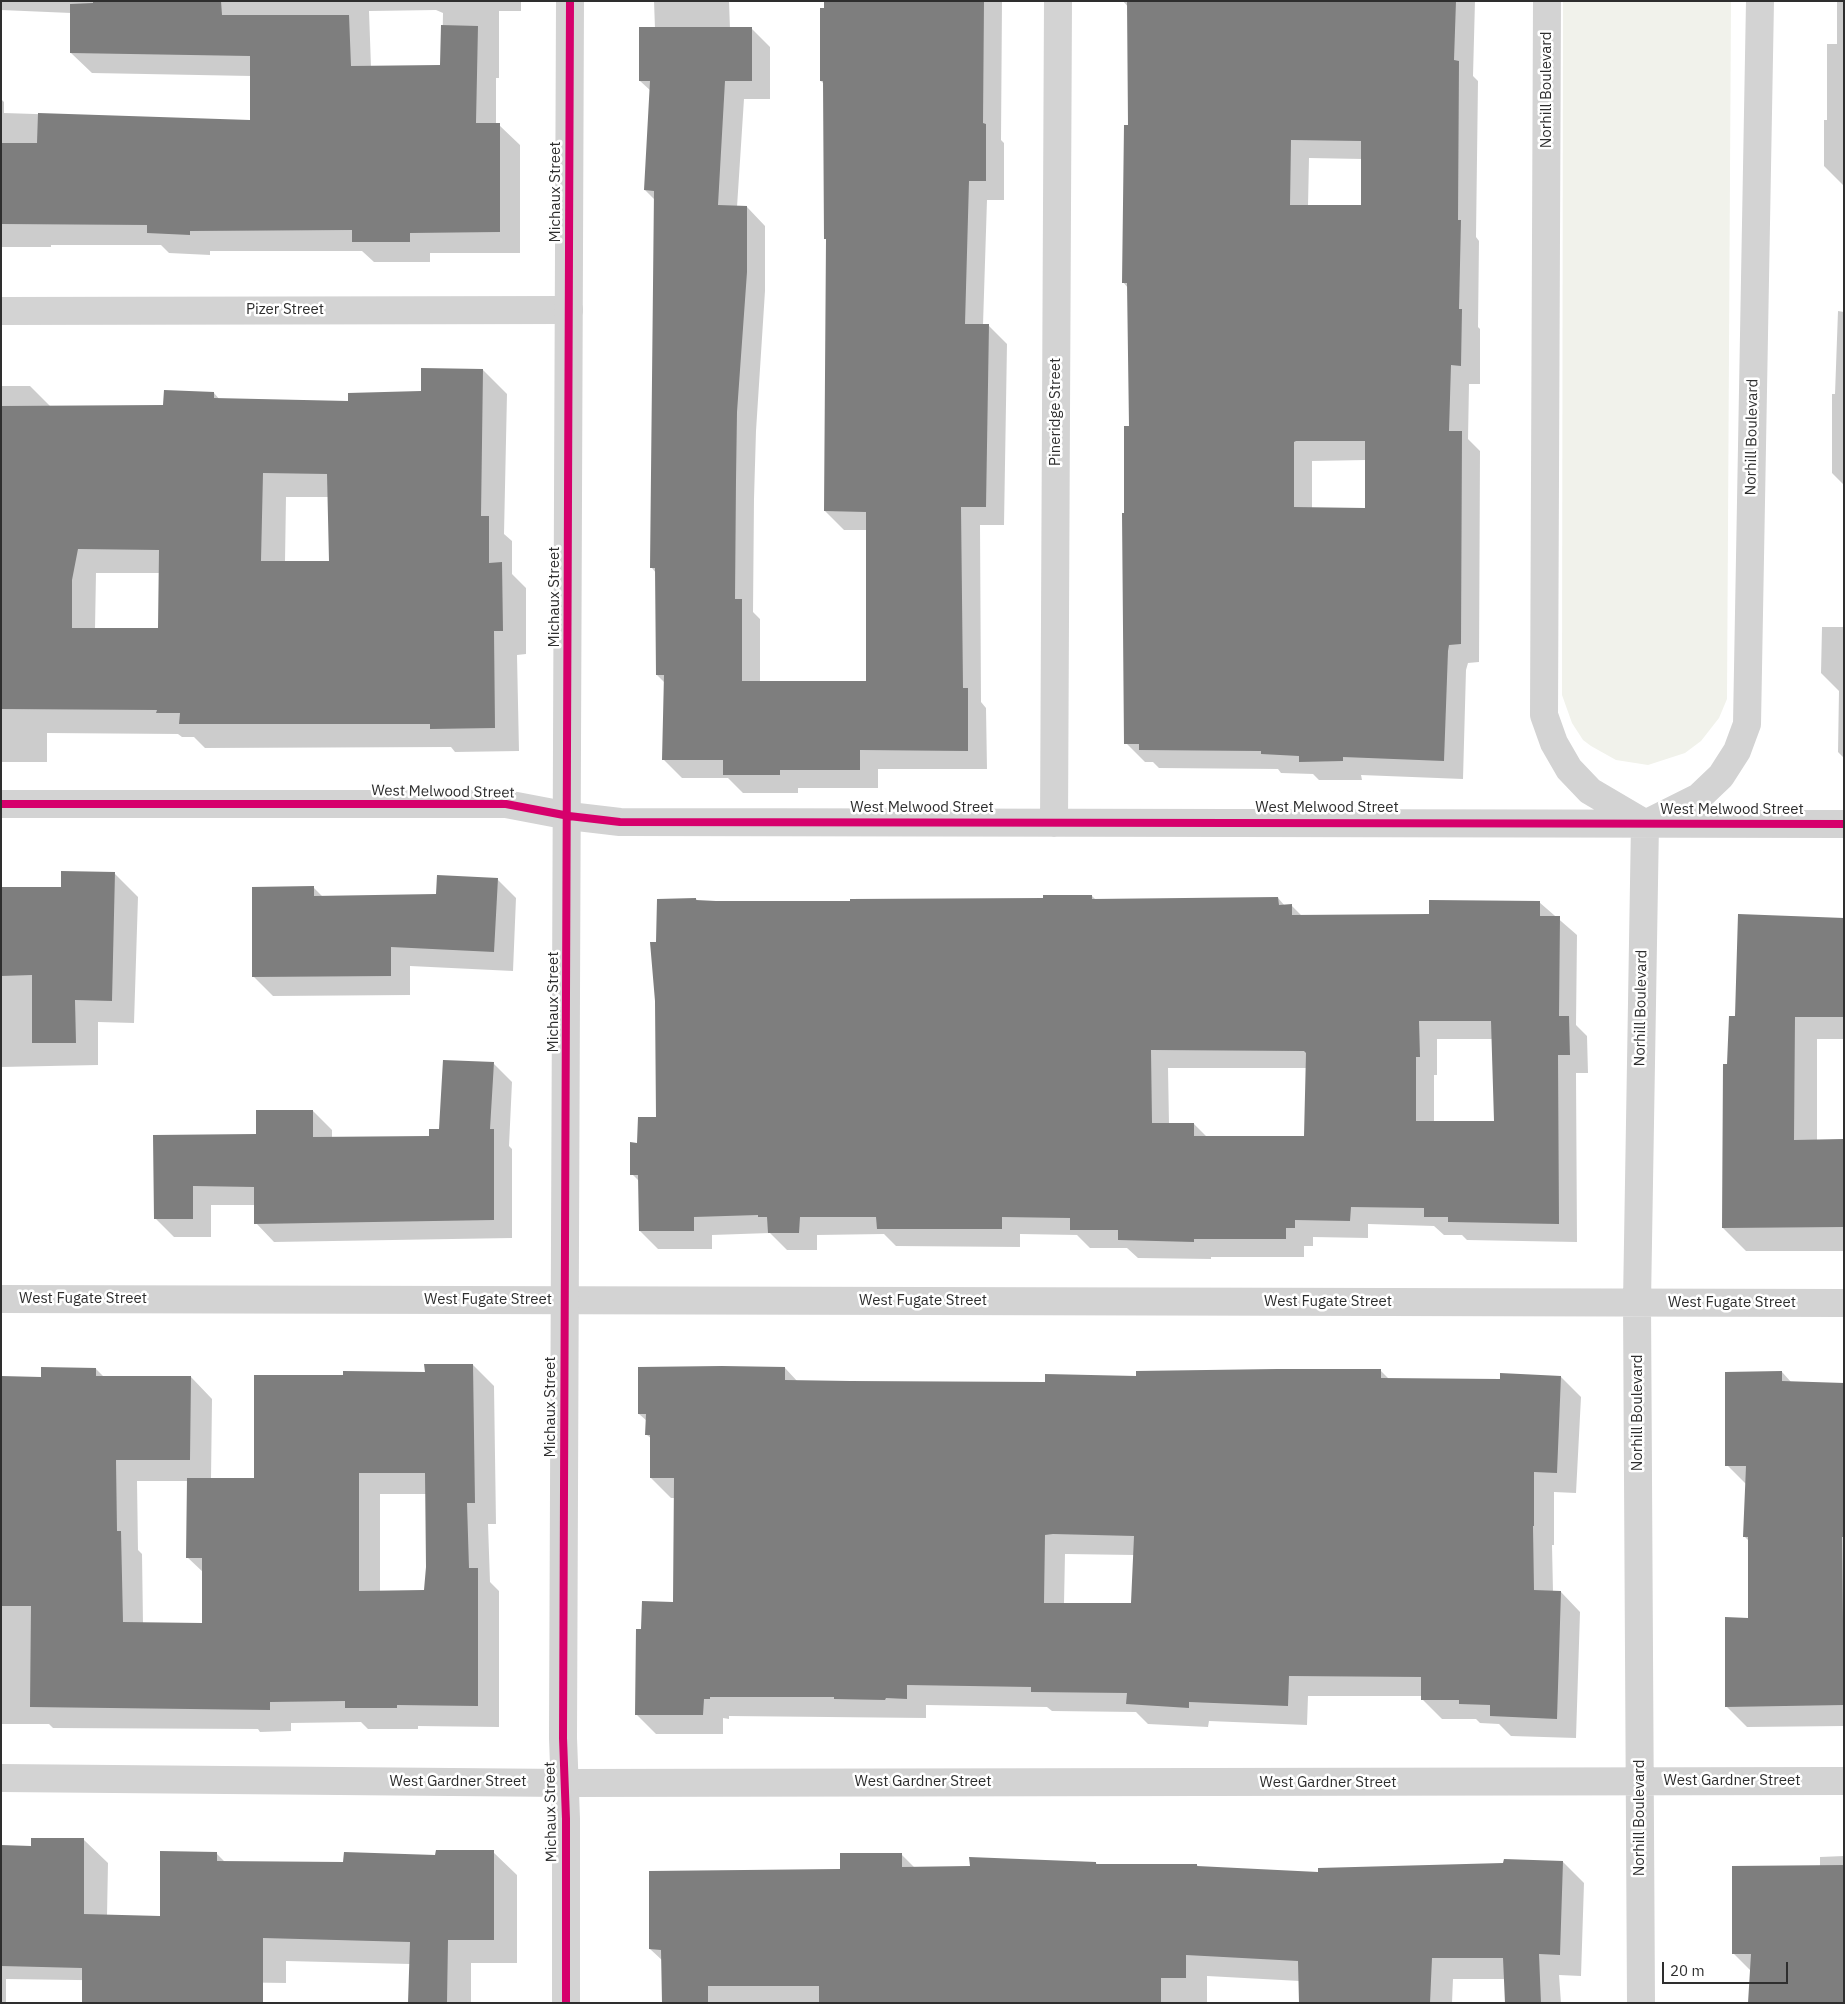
<!DOCTYPE html>
<style>
body{margin:0}
#map{position:relative;width:1845px;height:2004px;overflow:hidden;background:#fff;font-family:"IBM Plex Sans",sans-serif}
canvas{display:block}
.frame{position:absolute;inset:0;border:2px solid #2e2e2e;pointer-events:none}
.scale{position:absolute;left:1662px;top:1962px;width:126px;height:22px;box-sizing:border-box;border:2px solid #2e2e2e;border-top:0;padding-left:6px;font-size:15px;line-height:18px;white-space:nowrap;color:#2e2e2e;-webkit-text-stroke:4px #fff;paint-order:stroke}
</style>
<div id="map">
<canvas width="1845" height="2004"></canvas>
<div class="frame"></div>
<div class="scale">20 m</div>
</div>
<script>
const c = document.querySelector('canvas').getContext('2d');
c.lineJoin = 'round';
function paint(path, color) { c.fillStyle = color; c.fill(path, 'evenodd'); }
const toPath = rows => new Path2D(rows.map(r => 'M' + r).join(''));
function stroke(path, color, width, dash) { c.strokeStyle = color; c.lineWidth = width; c.lineCap = dash ? 'butt' : 'round'; c.setLineDash(dash || []); c.stroke(path); }
function label(font, color, halo, rows, align = 'center') {
  c.font = font + ' "IBM Plex Sans",sans-serif'; c.lineWidth = 5; c.setLineDash([]); c.textBaseline = 'middle'; c.strokeStyle = halo; c.fillStyle = color; for (const [text, x, y, turn = 0] of rows) {
    c.save(); c.translate(x, y); c.rotate((+turn || 0) * Math.PI / 180); c.textAlign = isNaN(turn) ? turn : align; if (halo) c.strokeText(text, 0, 0); c.fillText(text, 0, 0); c.restore();
  }
}
paint(toPath([
 [1563,1,1731,1,1727,699,1719,718,1701,741,1685,753,1648,765,1616,760,1591,746,1583,740,1572,723,1562,695]
]), '#f1f2eb');
paint(toPath([
 [1,1,521,1,521,11,499,11,499,78,496,78,496,125,499,125,520,145,520,253,430,253,430,262,374,262,362,251,210,251,210,255,169,253,161,245,51,245,51,247,1,247,1,99,4,102,4,113,251,121,251,76,92,73,71,53,71,13,1,10],
 [436,10,443,13,442,67,371,67,369,11],
 [654,1,729,1,730,29,752,29,770,47,770,99,744,99,737,207,747,207,765,226,765,291,756,431,754,499,753,612,760,619,760,682,868,682,867,530,844,530,825,511,827,240,824,84,821,81,825,1,1002,1,1001,140,1004,143,1004,200,987,200,983,325,988,325,1007,344,1004,525,980,525,981,702,986,708,987,769,878,769,878,788,798,788,798,793,743,793,728,778,682,778,663,759,665,683,657,675,656,573,652,568,655,200,645,190,651,91,640,81,655,29],
 [1123,1,1475,1,1473,76,1478,81,1476,237,1479,241,1478,327,1480,329,1480,384,1469,384,1468,439,1480,451,1479,662,1468,663,1466,670,1463,779,1361,775,1362,780,1319,780,1313,774,1281,773,1278,769,1159,768,1153,762,1145,762,1126,743,1125,514,1130,427,1128,288,1123,282,1129,127,1129,8],
 [1309,158,1362,159,1362,206,1308,206],
 [1366,460,1367,509,1312,509,1312,461],
 [1837,1,1844,1,1844,186,1824,166,1824,120,1827,120,1827,44,1837,44],
 [1838,311,1844,312,1844,573,1844,485,1832,473,1832,394,1835,394],
 [483,370,507,394,504,534,512,541,512,574,526,588,526,654,517,655,519,751,455,752,451,747,205,748,194,737,182,737,178,734,47,733,47,762,1,762,1,386,30,386,51,407,164,406,214,393,220,400,350,402,422,393],
 [286,497,329,497,330,562,285,562],
 [96,573,159,573,159,630,95,629],
 [1822,627,1844,627,1844,758,1838,752,1839,691,1821,673],
 [115,874,138,897,134,1023,98,1022,98,1065,1,1067,1,888,62,888],
 [497,879,516,898,513,971,410,966,410,995,273,996,254,977,314,888,323,897,438,895],
 [1092,896,1096,900,1278,898,1285,906,1291,905,1302,916,1430,915,1539,902,1577,935,1576,1025,1587,1036,1588,1073,1576,1073,1577,1242,1467,1240,1462,1235,1444,1235,1434,1226,1368,1224,1368,1238,1313,1237,1313,1246,1304,1246,1304,1257,1211,1257,1211,1259,1138,1258,1127,1248,1090,1248,1077,1235,1020,1234,1020,1247,896,1246,884,1234,817,1235,817,1250,787,1250,770,1233,712,1235,712,1249,658,1249,640,1231,640,1182,632,1174,638,1144,657,1118,658,943,696,899,698,901,716,903,1044,899],
 [1437,1039,1492,1039,1495,1122,1434,1122,1434,1075,1437,1075],
 [1168,1068,1307,1068,1306,1137,1207,1137,1194,1124,1169,1124],
 [1844,919,1844,1039,1817,1039,1817,1140,1844,1140,1844,1251,1746,1251,1723,1228,1729,1065,1736,1017],
 [493,1063,512,1082,509,1146,512,1149,512,1238,274,1242,256,1223,256,1205,211,1205,211,1237,174,1237,155,1218,154,1136,257,1136,313,1111,332,1130,332,1138,430,1138,440,1130],
 [473,1365,494,1386,496,1524,488,1524,490,1582,499,1591,499,1727,418,1726,418,1729,368,1729,361,1722,291,1723,291,1731,260,1732,258,1729,53,1728,49,1724,1,1724,1,1378,42,1378,96,1369,104,1377,191,1377,212,1399,211,1479,255,1479,345,1376,426,1373],
 [137,1481,188,1481,187,1557,204,1573,203,1625,143,1624,142,1554,138,1550],
 [380,1494,426,1494,428,1567,425,1591,380,1592],
 [785,1368,798,1382,1046,1384,1137,1378,1380,1370,1389,1379,1501,1380,1561,1377,1581,1397,1576,1493,1554,1492,1554,1545,1552,1545,1553,1592,1561,1592,1580,1612,1576,1738,1511,1736,1499,1724,1480,1723,1476,1719,1442,1719,1422,1699,1422,1696,1308,1696,1307,1725,1209,1721,1208,1727,1148,1724,1136,1712,1052,1711,1047,1707,926,1705,926,1718,729,1716,729,1719,723,1718,723,1734,656,1734,636,1714,643,1630,674,1603,675,1498,671,1498,651,1478,652,1439,647,1435,647,1421,639,1414],
 [1065,1554,1134,1555,1132,1604,1064,1604],
 [1782,1372,1791,1382,1844,1384,1844,1726,1747,1727,1726,1706,1749,1619,1749,1541,1744,1536,1747,1485,1727,1465],
 [84,1840,108,1863,107,1916,161,1917,216,1853,226,1863,344,1863,493,1852,517,1875,517,1963,471,1963,471,2003,410,2003,410,1964,286,1961,286,1983,6,1979,6,2003,1,2003,1,1847,32,1847],
 [901,1854,915,1868,1096,1863,1098,1866,1197,1865,1199,1868,1320,1874,1563,1862,1584,1883,1581,1976,1559,1975,1561,2003,1506,2003,1505,1979,1453,1979,1452,2003,1300,2003,1300,1981,1207,1976,1207,2003,662,2003,663,1961,650,1949,842,1870],
 [1844,1856,1844,2003,1751,1971,1733,1953,1820,1866,1820,1857]
]), '#0003');
paint(toPath([
 [93,1,221,1,222,15,349,15,351,66,440,65,441,25,478,26,476,123,500,123,500,232,410,233,410,242,352,242,352,230,190,231,190,235,147,233,147,225,1,224,1,143,37,143,38,113,250,120,250,56,70,53,70,4,93,3],
 [824,1,984,1,983,123,986,124,986,181,969,181,965,324,989,324,986,507,961,507,963,688,968,688,968,751,860,750,860,770,780,770,780,775,723,775,723,760,662,760,664,675,656,675,655,568,650,568,654,191,644,190,650,81,639,81,639,27,752,27,752,81,725,81,718,205,747,206,747,272,737,412,736,480,735,599,742,599,742,681,866,681,866,512,824,511,826,239,824,239,823,81,820,81,820,8,824,8],
 [1127,1,1456,1,1454,60,1459,61,1458,220,1461,220,1459,309,1462,309,1461,366,1451,365,1449,431,1462,431,1461,644,1449,645,1448,651,1444,761,1343,757,1343,761,1299,762,1299,756,1261,754,1261,751,1139,750,1139,744,1124,744,1122,513,1124,513,1124,426,1129,426,1127,283,1122,283,1124,125,1128,125],
 [1291,140,1361,141,1361,205,1290,205],
 [1296,441,1365,441,1365,508,1294,507,1294,442],
 [421,368,483,369,481,516,489,516,489,563,502,562,503,631,494,631,495,728,430,729,430,724,179,724,180,713,156,713,157,710,1,709,1,406,163,405,164,390,214,392,214,398,348,401,348,393,421,391],
 [263,473,327,474,329,561,261,561],
 [78,549,159,550,158,628,72,628,72,580],
 [61,871,115,872,112,1001,75,1000,76,1043,32,1043,32,975,1,976,1,887,61,887],
 [437,875,498,878,494,952,391,947,391,976,252,977,252,887,314,886,314,896,436,894],
 [1043,895,1092,895,1092,899,1278,897,1279,905,1292,904,1292,915,1429,914,1429,900,1540,901,1540,916,1560,916,1559,1016,1569,1016,1570,1055,1558,1055,1559,1224,1448,1222,1448,1217,1424,1217,1424,1208,1351,1207,1350,1221,1295,1220,1295,1228,1286,1228,1286,1239,1194,1239,1194,1242,1118,1240,1118,1230,1070,1230,1070,1218,1002,1217,1002,1229,877,1229,876,1217,800,1217,799,1233,768,1233,767,1217,758,1217,758,1215,694,1217,694,1231,639,1231,638,1175,630,1175,630,1142,637,1143,638,1117,656,1117,655,1001,650,942,656,942,657,899,696,898,696,900,716,901,850,901,850,899,1043,898],
 [1419,1021,1491,1021,1494,1121,1416,1121,1416,1057,1420,1057],
 [1151,1050,1304,1051,1306,1053,1304,1136,1194,1136,1194,1123,1152,1123],
 [1738,914,1844,918,1844,1017,1795,1017,1794,1140,1844,1139,1844,1227,1722,1228,1723,1064,1727,1064,1729,1016,1735,1016],
 [443,1060,494,1062,490,1129,494,1129,494,1220,254,1224,254,1187,193,1186,193,1219,154,1219,153,1135,256,1134,256,1110,313,1110,313,1137,429,1136,429,1129,439,1129],
 [424,1364,473,1364,475,1503,467,1503,469,1568,478,1568,478,1706,397,1705,397,1708,345,1708,345,1701,270,1702,270,1710,30,1707,31,1606,1,1606,1,1376,41,1377,41,1367,96,1368,96,1376,191,1376,190,1460,116,1460,117,1531,121,1531,123,1622,202,1623,202,1558,186,1558,187,1478,254,1478,254,1375,343,1375,343,1371,425,1372],
 [359,1473,425,1473,426,1567,424,1590,359,1591],
 [722,1366,785,1367,785,1380,850,1381,1045,1382,1045,1374,1136,1376,1136,1371,1277,1369,1381,1369,1381,1378,1500,1379,1500,1373,1561,1376,1557,1473,1534,1472,1534,1526,1533,1526,1534,1590,1561,1591,1557,1719,1490,1716,1490,1705,1459,1704,1459,1700,1421,1700,1421,1677,1289,1676,1288,1706,1189,1702,1189,1708,1126,1704,1127,1693,1031,1692,1031,1687,907,1685,907,1699,886,1698,885,1700,834,1699,834,1697,710,1697,710,1699,704,1699,703,1715,635,1715,636,1629,641,1629,642,1601,673,1602,674,1478,650,1478,650,1435,645,1435,646,1414,638,1414,638,1367],
 [1053,1534,1134,1536,1131,1603,1044,1603,1045,1535],
 [1782,1371,1782,1381,1844,1383,1844,1537,1842,1537,1844,1705,1725,1707,1725,1617,1748,1618,1748,1537,1743,1537,1746,1466,1725,1466,1725,1372],
 [31,1838,84,1838,84,1914,160,1916,160,1851,217,1852,217,1861,343,1862,344,1852,435,1855,436,1850,494,1850,494,1940,448,1940,447,2003,408,2003,410,1942,263,1938,263,2003,82,2003,82,1968,1,1966,1,1845,31,1846],
 [840,1853,902,1853,902,1867,970,1866,969,1857,1096,1862,1096,1864,1197,1864,1197,1866,1318,1872,1318,1868,1503,1863,1504,1859,1563,1861,1560,1955,1539,1954,1541,2003,1505,2003,1503,1958,1432,1958,1430,2003,1299,2003,1298,1961,1186,1955,1186,1978,1161,1978,1161,2003,819,2003,819,1986,708,1986,708,2003,662,2003,661,1950,649,1949,649,1871,840,1869],
 [1844,1865,1844,2003,1748,2003,1751,1954,1732,1954,1732,1866]
]), '#7e7e7e');
stroke(toPath([
 [1547,1,1544,715,1554,743,1569,769,1590,791,1641,821],
 [1,311,569,310],
 [1,804,506,804,569,816,620,822,1844,824],
 [1651,821,1699,797,1721,776,1737,751,1747,724,1760,1],
 [1054,823,1058,1],
 [1,1299,1844,1303],
 [1,1778,564,1783,1844,1781],
 [1641,2003,1637,1302,1645,823]
]), '#d3d3d3', 28);
stroke(toPath([
 [566,2003,566,1819,563,1738,570,1]
]), '#d3d3d3', 28);
stroke(toPath([
 [1,804,506,804,569,816,620,822,1844,824],
 [566,2003,566,1819,563,1738,570,1]
]), '#d6006c', 8);
label('15px', '#2e2e2e', '#fff', [
 ["Norhill Boulevard",1547,90,-90],
 ["Michaux Street",556,192,-90],
 ["Pizer Street",285,310],
 ["Pineridge Street",1056,412,-90],
 ["Norhill Boulevard",1752,437,-89],
 ["Michaux Street",555,597,-90],
 ["West Melwood Street",443,792,1],
 ["West Melwood Street",922,808],
 ["West Melwood Street",1327,808],
 ["West Melwood Street",1732,810],
 ["Michaux Street",554,1002,-90],
 ["Norhill Boulevard",1641,1008,-89],
 ["West Fugate Street",83,1299],
 ["West Fugate Street",488,1300],
 ["West Fugate Street",923,1301],
 ["West Fugate Street",1328,1302],
 ["West Fugate Street",1732,1303],
 ["Michaux Street",551,1407,-90],
 ["Norhill Boulevard",1638,1413,-90],
 ["West Gardner Street",1732,1781],
 ["West Gardner Street",458,1782],
 ["West Gardner Street",923,1782],
 ["West Gardner Street",1328,1783],
 ["Michaux Street",551,1812,-91],
 ["Norhill Boulevard",1640,1818,-90]
]);
</script>
